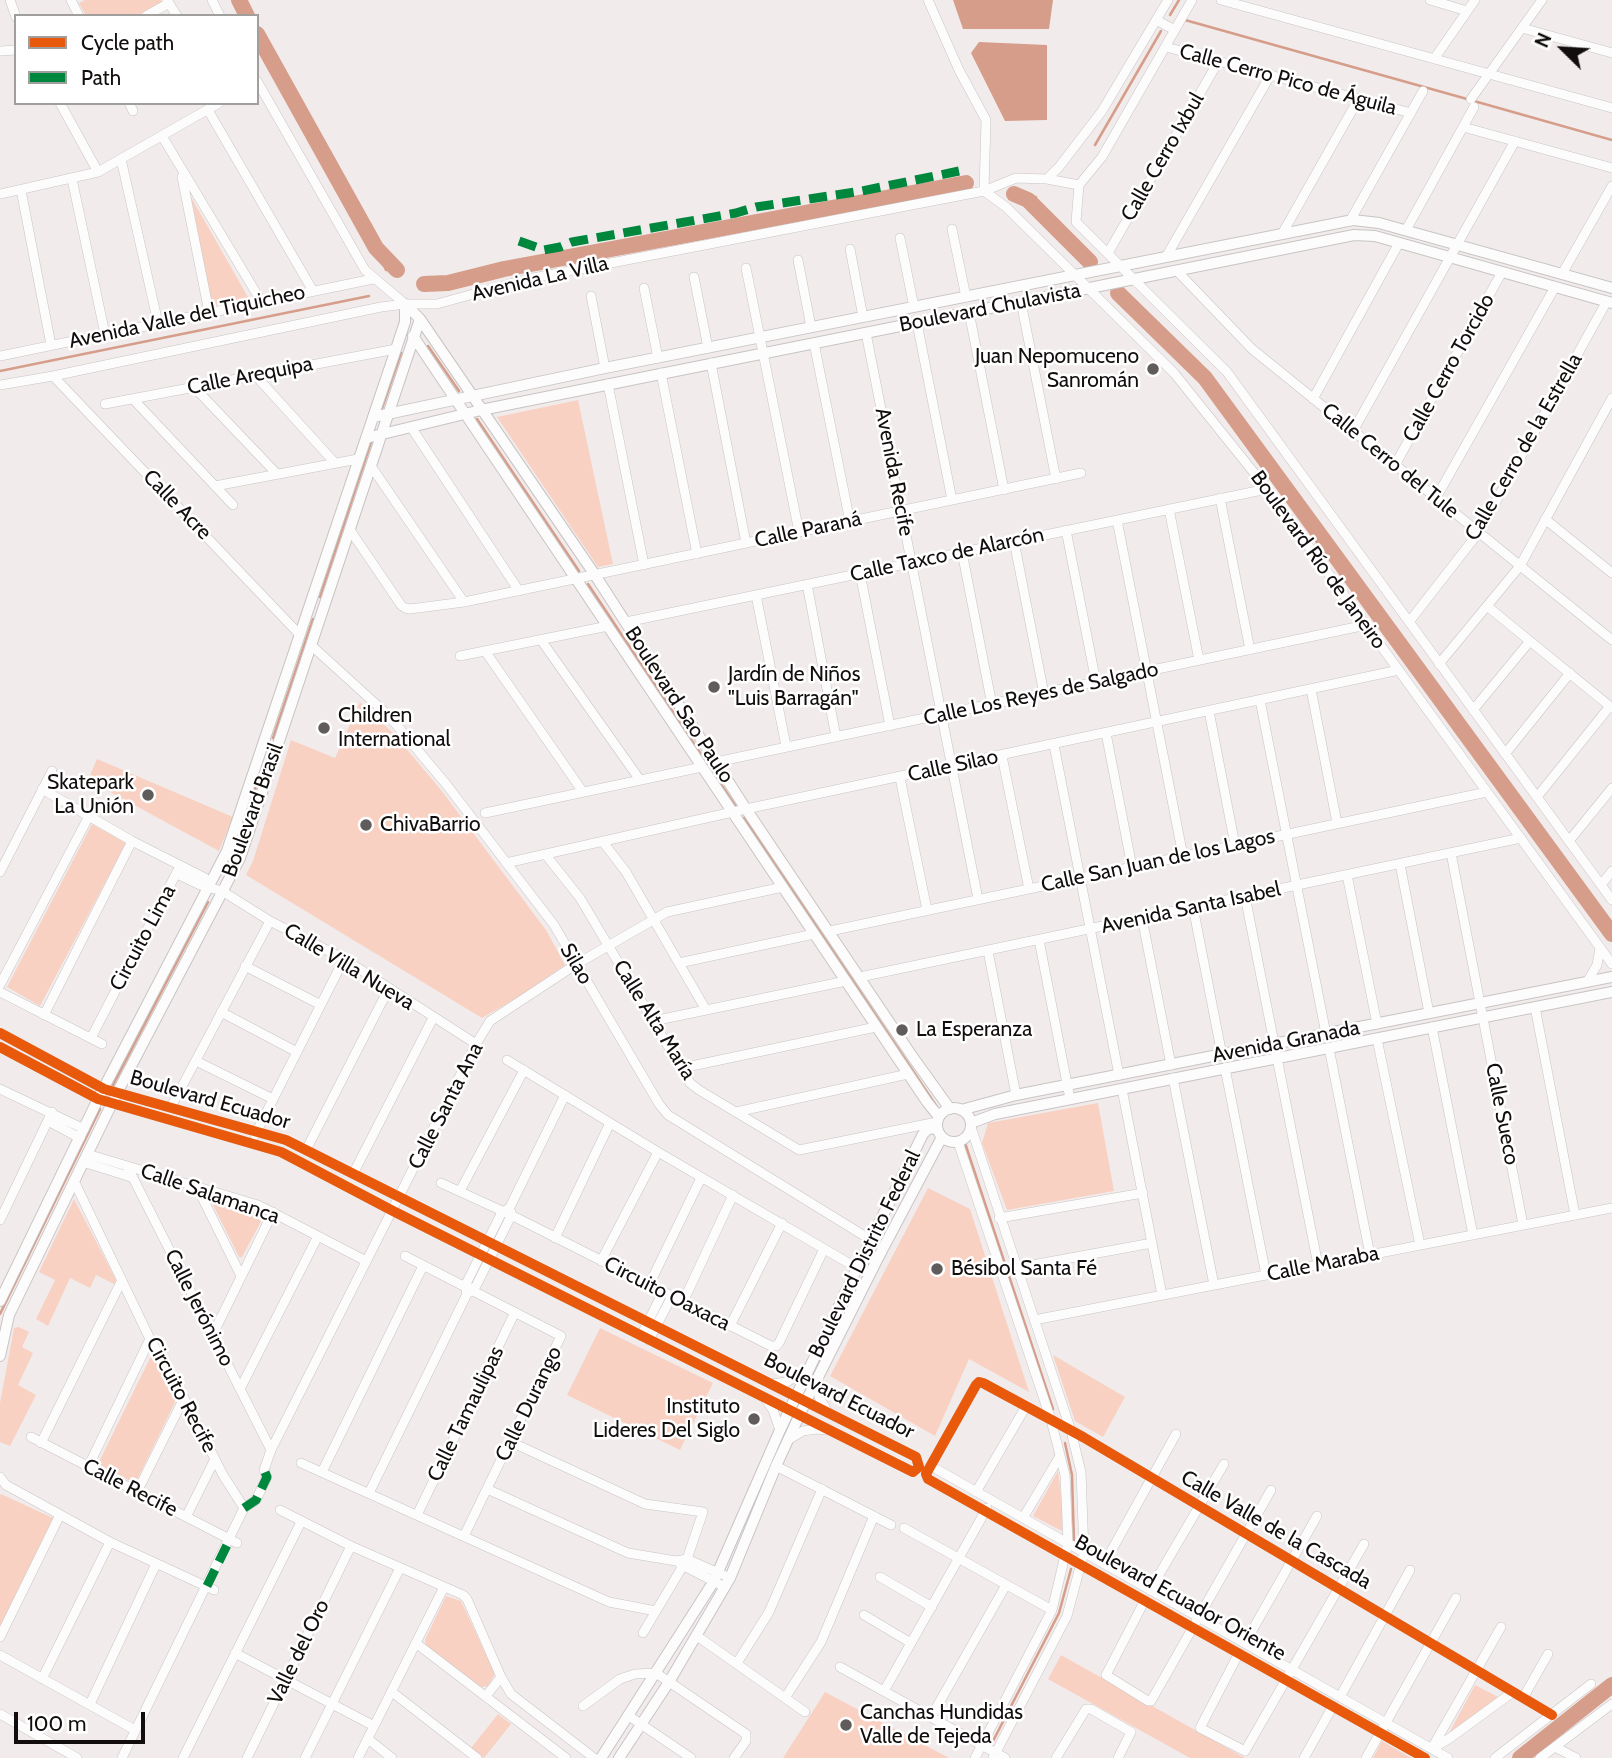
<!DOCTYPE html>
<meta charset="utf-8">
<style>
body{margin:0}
#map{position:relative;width:1612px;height:1758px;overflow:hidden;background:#f1eceb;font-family:Cabin,sans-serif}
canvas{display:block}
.legend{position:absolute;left:14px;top:14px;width:245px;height:91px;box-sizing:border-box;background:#fff;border:2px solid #a09f9e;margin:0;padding:9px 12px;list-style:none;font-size:21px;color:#110e0d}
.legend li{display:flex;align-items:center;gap:14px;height:35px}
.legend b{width:35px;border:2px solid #a09f9e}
.north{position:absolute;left:1528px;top:14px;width:70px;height:70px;-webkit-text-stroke:5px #fff;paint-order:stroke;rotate:294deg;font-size:19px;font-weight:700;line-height:28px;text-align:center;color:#110e0d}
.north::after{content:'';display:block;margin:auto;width:24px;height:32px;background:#110e0d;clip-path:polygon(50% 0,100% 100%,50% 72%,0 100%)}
.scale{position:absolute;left:14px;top:1712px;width:131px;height:32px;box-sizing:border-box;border:4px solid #110e0d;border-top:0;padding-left:9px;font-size:21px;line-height:24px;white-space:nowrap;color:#110e0d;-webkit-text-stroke:5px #fff;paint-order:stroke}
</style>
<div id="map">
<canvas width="1612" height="1758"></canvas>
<ul class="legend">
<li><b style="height:9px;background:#e8590c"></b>Cycle path</li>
<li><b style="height:9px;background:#00873e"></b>Path</li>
</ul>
<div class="north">N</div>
<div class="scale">100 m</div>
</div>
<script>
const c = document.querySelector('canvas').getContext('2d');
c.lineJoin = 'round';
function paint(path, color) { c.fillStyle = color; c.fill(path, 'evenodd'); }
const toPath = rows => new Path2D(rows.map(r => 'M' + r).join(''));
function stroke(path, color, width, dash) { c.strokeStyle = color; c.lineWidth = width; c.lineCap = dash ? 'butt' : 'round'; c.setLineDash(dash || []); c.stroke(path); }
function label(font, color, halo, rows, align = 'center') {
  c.font = font + ' Cabin,sans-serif'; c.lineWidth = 5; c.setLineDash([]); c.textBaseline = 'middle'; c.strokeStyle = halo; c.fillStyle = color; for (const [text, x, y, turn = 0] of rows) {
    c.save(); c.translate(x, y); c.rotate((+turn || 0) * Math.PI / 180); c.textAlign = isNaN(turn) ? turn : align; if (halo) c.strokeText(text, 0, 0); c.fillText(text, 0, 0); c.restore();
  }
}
paint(toPath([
 [85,0,161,0,162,2,137,16,86,16,79,3],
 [191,197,249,299,212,306],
 [578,400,613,564,598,567,497,417],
 [360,702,394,734,441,790,546,930,565,965,520,996,482,1018,246,875,253,861,291,740,335,758],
 [97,759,233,817,219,851,88,780],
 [92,824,126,843,40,1006,7,987],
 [1098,1103,1114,1191,1007,1210,982,1143,988,1123],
 [928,1188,970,1209,1029,1392,969,1359,935,1436,830,1376],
 [214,1196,265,1214,242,1257,239,1257,210,1199,211,1197],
 [74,1199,116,1280,114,1284,96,1275,90,1288,70,1278,48,1326,36,1319,55,1280,39,1272],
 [19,1327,29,1332,22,1347,33,1353,18,1385,36,1395,10,1446,0,1442,0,1403,14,1328],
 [600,1328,713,1383,680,1450,567,1395],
 [152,1354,176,1400,137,1480,132,1482,98,1464],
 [1053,1355,1125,1397,1103,1437,1075,1421],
 [1058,1471,1062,1504,1062,1531,1033,1516],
 [1,1494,53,1518,0,1627,0,1495],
 [446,1596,461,1601,495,1674,488,1686,481,1687,426,1646,425,1640],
 [1061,1655,1245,1758,1190,1758,1048,1679],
 [1475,1685,1500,1698,1448,1735],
 [825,1692,949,1758,783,1758],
 [498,1714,511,1724,484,1758,471,1748],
 [1382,1741,1411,1758,1373,1758]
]), '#f8d1c3');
paint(toPath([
 [953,0,1053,0,1049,29,963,29],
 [979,42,1047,45,1047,120,1005,121,971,53]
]), '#d59d8a');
stroke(toPath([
 [1170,15,1179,0],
 [1185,20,1467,99],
 [1474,101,1612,140],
 [1095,145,1161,31],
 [1028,200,1036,197],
 [376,248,386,270],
 [428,346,459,391],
 [0,371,369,296],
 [381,411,401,353],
 [477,419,579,571],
 [588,584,736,807],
 [320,597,371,442],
 [273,738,313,619],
 [744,818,937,1107],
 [228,864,233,856,264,762],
 [113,1085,208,902],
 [965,1143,1053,1409],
 [0,1314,100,1109],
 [1065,1443,1072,1475,1074,1542],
 [992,1743,1059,1613,1071,1569]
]), '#d59d8a', 2.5);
stroke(toPath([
 [239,0,247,16],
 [257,34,376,248,397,270],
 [1014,194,1028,200,1090,262],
 [424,284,448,283,504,269,966,183],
 [1118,293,1205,378,1612,934],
 [1520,1758,1612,1685]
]), '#d59d8a', 16);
const minor = toPath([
 [10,0,16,17],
 [71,0,79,16],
 [167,0,177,16],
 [212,0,220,16],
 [928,0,959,70,986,120,984,191],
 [1192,0,1102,157,1079,185,1076,222,1227,372,1612,900],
 [1221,0,1612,108],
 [1430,0,1467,11],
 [146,16,169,3],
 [1156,20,1175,30],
 [1522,28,1612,53],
 [1166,47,1411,113],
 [0,51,16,50],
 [1434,59,1475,0],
 [257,81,365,270,405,304],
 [1471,99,1542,0],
 [60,103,98,172],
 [129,103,133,111],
 [208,110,313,291],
 [1463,127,1612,168],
 [162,136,261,301],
 [121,159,158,323],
 [182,177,209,312],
 [72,179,105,334],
 [1047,179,1059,167,1102,111,1168,0],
 [21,190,51,345],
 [984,191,1006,207,1174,373,1267,489,1612,964],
 [0,194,98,172,219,103],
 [1350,221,1423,91],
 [952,229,966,297],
 [1406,230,1474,107],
 [1282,234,1359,98],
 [900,238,914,307],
 [850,249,863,317],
 [1108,253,1218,62],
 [1166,257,1271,74],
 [798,260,811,327],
 [746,268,799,532],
 [1177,271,1252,349,1612,640],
 [1562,274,1612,186],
 [694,277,708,348],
 [644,288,658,358],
 [591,296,605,368],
 [1021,302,1056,479],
 [969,312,1004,490],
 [917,323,952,500],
 [866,333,978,899],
 [814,343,850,522],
 [0,356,373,279],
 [711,363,746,543],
 [661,373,697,554],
 [255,375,335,463],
 [53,376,300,635],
 [608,384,644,565],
 [0,385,53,376,381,307,405,304,437,304,528,279,984,191,1016,178,1047,179,1079,185],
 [194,387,277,474],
 [133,399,233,505],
 [1313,399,1399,243],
 [105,404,396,349],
 [411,427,519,591],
 [1353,431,1515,141],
 [1395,465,1502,272],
 [371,466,464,602],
 [215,486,358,459],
 [1220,498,1250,650],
 [1436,498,1555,287],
 [1169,509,1199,660],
 [1545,519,1612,573],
 [1117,520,1183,856],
 [350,530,401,605,405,608,410,609,464,602,1081,473],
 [1066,530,1096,682],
 [1014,541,1044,694],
 [962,552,992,705],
 [860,573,890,726],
 [807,584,836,737],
 [756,595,786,746],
 [1487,606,1612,708],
 [626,622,1267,489],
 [1409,622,1479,532,1607,301],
 [541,640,640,780],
 [312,646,389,716,446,784,554,925,659,1104,668,1115,871,1240],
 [485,651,583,792],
 [460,656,608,626],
 [1439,664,1520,566,1612,398],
 [1311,689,1337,823],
 [1260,700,1326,1034],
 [1473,710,1530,641],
 [1209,711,1235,845],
 [1106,733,1132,867],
 [1054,745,1119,1075],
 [1505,754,1570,673],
 [1002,756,1029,889],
 [716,762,1366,625],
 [900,778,927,910],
 [42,789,132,841,205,878,210,886],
 [1537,797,1610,706],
 [485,813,702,767],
 [1569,841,1612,788],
 [603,842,626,872,706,1010],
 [1451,853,1523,1225],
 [545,854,580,898,690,1083,699,1090,799,1150,937,1122],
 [506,863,746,809,1399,670],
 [1400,864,1429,1013],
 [0,872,52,771],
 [177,874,200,885,222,891,270,921,344,959,476,1044],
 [1347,875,1377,1024],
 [1601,885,1612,871],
 [1245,896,1318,1265],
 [1193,907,1222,1055],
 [1142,918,1171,1065],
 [830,931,1487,792],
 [1039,940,1070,1099],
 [988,951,1016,1095],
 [679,963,814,934],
 [245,966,319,1004],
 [860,977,1521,838],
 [1587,982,1597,965,1600,948],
 [0,985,89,816],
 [0,992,102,1044],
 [1535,1007,1575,1215],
 [221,1012,295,1051],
 [44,1015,132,841],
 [653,1021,846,981],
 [1432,1027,1473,1235],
 [0,1033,104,1089,286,1140,916,1457,919,1467,913,1472,393,1211,281,1152,98,1099,0,1047],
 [91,1038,179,868],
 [1377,1039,1420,1245],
 [1329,1048,1370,1255],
 [507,1060,658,1152,857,1268],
 [196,1061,273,1099],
 [682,1068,876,1027],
 [1225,1068,1266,1275],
 [1173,1078,1214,1285],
 [0,1089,84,1129],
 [1122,1089,1162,1295],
 [171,1107,270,921],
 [736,1112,908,1074],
 [48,1121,80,1138],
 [971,1127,1071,1431,1081,1472,1084,1552,1067,1616,993,1758],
 [255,1135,344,959],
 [958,1142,1051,1420,1065,1475,1068,1543,1052,1610,975,1758],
 [306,1150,389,988],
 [87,1154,258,1205,366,1261],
 [83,1162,131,1177],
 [127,1166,271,1450],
 [353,1174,433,1018],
 [74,1181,150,1339,184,1398,223,1475,244,1508],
 [441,1183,511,1215,771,1346,776,1346,779,1343,824,1249],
 [196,1185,241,1276],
 [460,1191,524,1070],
 [999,1218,1143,1193],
 [0,1220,52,1112],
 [555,1238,610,1123],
 [405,1256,561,1336,464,1536],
 [601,1261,658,1152],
 [1016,1268,1152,1243],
 [649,1285,701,1178],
 [470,1292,476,1286,510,1218,511,1212],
 [683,1302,733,1195],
 [1034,1320,1612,1208],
 [730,1326,782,1223],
 [213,1334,273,1212],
 [641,1336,663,1292],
 [649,1340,672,1296],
 [819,1379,819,1397,828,1412],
 [771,1384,787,1382,809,1368],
 [240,1389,318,1236],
 [766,1400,773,1410,780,1430],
 [31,1437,237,1543],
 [788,1440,803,1431,817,1429,826,1430],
 [511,1442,645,1504,703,1512,687,1559,643,1633],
 [41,1443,122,1280],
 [301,1463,609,1602,656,1611],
 [776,1466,891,1525],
 [931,1466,1448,1758],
 [88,1467,150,1339],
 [322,1472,423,1266],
 [0,1477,6,1485,110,1542,214,1590],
 [487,1489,628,1553,676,1561,687,1559,730,1578],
 [137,1492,184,1398],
 [976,1492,1025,1408],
 [369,1493,466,1296,467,1282,501,1214,510,1207,565,1095],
 [280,1510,351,1546,463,1595,467,1599,501,1677,511,1694,594,1758],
 [417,1515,515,1312],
 [186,1517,215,1459],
 [1023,1518,1060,1456],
 [904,1528,1052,1610],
 [680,1564,725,1587],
 [1104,1564,1176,1434],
 [880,1577,932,1607],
 [1150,1590,1224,1464],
 [1145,1600,1106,1675,1148,1701,1151,1701,1271,1490],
 [864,1615,911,1643],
 [697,1636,805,1712],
 [0,1637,60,1515],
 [1245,1643,1317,1516],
 [417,1644,566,1758],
 [235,1653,374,1726],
 [1239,1653,1200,1728,1245,1751,1364,1544],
 [0,1655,135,1730],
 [737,1663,769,1612,822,1489],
 [840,1667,1005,1758],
 [42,1679,110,1542],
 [884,1691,987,1508],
 [392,1692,477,1758],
 [486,1696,501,1677],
 [1340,1697,1410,1570],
 [785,1698,821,1642,874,1516],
 [1523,1698,1548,1654],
 [90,1704,156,1564],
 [583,1706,620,1679,635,1674,656,1673,746,1734,746,1741,734,1758],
 [0,1714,77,1758],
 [629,1716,691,1758],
 [931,1717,1006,1585],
 [368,1739,392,1758],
 [1555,1747,1576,1758],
 [1432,1748,1501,1627],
 [1433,1748,1450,1738,1513,1692],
 [122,1758,244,1508,256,1500,267,1477,264,1470,271,1450,476,1044,490,1021,575,965,667,912,783,887],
 [183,1758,301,1522],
 [247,1758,351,1546],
 [305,1758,400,1568],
 [358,1758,444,1587],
 [1056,1758,1086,1709,1091,1709,1131,1732,1118,1758],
 [1304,1758,1333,1706],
 [1366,1758,1456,1598],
 [1425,1758,928,1479,926,1474,976,1385,979,1382,983,1383,1083,1437,1552,1715],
 [1495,1758,1591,1684],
 [1540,1758,1612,1704]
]);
const major = toPath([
 [405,304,420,319,595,575,746,809,912,1056,950,1109],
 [413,336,927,1102,939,1117],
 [373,417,605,368,1353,220,1379,223,1612,288],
 [366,438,481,410,1354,235,1375,236,1612,303],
 '937 1125a17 17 0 1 1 34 0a17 17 0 1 1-34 0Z',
 [961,1110,1016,1095,1612,977],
 [971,1123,995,1114,1612,992],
 [0,1301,98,1099,227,851,396,349,405,322,405,304],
 [0,1356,9,1315,117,1093,240,858,420,319],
 [601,1758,714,1581,780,1430,857,1268,923,1134,928,1129,937,1128],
 [619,1758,669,1682,730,1578,776,1466,806,1401,879,1256,942,1137]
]);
stroke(minor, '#c8c4c3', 10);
stroke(major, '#c8c4c3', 12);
stroke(minor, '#fdfcfc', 9);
stroke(major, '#fdfcfc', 10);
stroke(toPath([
 [519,241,544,250,560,247,572,242,736,213,756,207,862,191,959,171],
 [244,1508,256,1500,267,1477,264,1470],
 [207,1586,230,1539]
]), '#00873e', 9, [18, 9]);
stroke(toPath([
 [0,1033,104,1089,286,1140,916,1457,919,1467,913,1472,393,1211,281,1152,98,1099,0,1047],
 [1425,1758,928,1479,926,1474,976,1385,979,1382,983,1383,1083,1437,1552,1715]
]), '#e8590c', 10);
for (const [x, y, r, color] of [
 [1153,369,7,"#5f5c5b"],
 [714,687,7,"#5f5c5b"],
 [324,728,7,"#5f5c5b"],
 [148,795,7,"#5f5c5b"],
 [366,825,7,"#5f5c5b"],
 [902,1030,7,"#5f5c5b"],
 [937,1269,7,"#5f5c5b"],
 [754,1419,7,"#5f5c5b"],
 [846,1725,7,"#5f5c5b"]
]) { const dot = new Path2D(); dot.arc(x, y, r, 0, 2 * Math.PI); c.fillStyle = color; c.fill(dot); stroke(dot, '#fff', 2.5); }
label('21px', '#110e0d', '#fff', [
 ["Calle Cerro Pico de Águila",1288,80,15],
 ["Calle Cerro Ixbul",1163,157,-60],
 ["Avenida La Villa",540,279,-13],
 ["Boulevard Chulavista",990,308,-11],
 ["Avenida Valle del Tiquicheo",187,317,-12],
 ["Calle Cerro Torcido",1449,368,-61],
 ["Calle Arequipa",250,376,-11],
 ["Calle Cerro de la Estrella",1524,447,-60],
 ["Calle Cerro del Tule",1390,461,39],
 ["Avenida Recife",894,472,79],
 ["Calle Acre",177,505,46],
 ["Calle Paraná",808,530,-12],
 ["Calle Taxco de Alarcón",947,555,-12],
 ["Boulevard Río de Janeiro",1318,560,54],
 ["Calle Los Reyes de Salgado",1041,694,-12],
 ["Boulevard Sao Paulo",679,705,57],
 ["Calle Silao",953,766,-12],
 ["Boulevard Brasil",253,810,-70],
 ["Calle San Juan de los Lagos",1158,861,-12],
 ["Avenida Santa Isabel",1191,908,-12],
 ["Circuito Lima",143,938,-62],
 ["Silao",576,964,60],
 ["Calle Villa Nueva",349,967,31],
 ["Calle Alta María",654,1020,58],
 ["Avenida Granada",1286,1042,-11],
 ["Boulevard Ecuador",210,1100,16],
 ["Calle Santa Ana",446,1106,-63],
 ["Calle Sueco",1502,1114,79],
 ["Calle Salamanca",210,1194,19],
 ["Boulevard Distrito Federal",865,1254,-64],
 ["Calle Maraba",1323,1264,-11],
 ["Circuito Oaxaca",667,1294,27],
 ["Calle Jerónimo",199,1308,63],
 ["Circuito Recife",181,1395,62],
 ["Boulevard Ecuador",839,1396,27],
 ["Calle Durango",529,1404,-64],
 ["Calle Tamaulipas",466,1414,-64],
 ["Calle Recife",130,1488,27],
 ["Calle Valle de la Cascada",1276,1530,30],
 ["Boulevard Ecuador Oriente",1180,1598,29],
 ["Valle del Oro",299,1652,-64]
]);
label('21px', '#110e0d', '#fff', [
 ["Juan Nepomuceno",1139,357,"right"],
 ["Sanromán",1139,381,"right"],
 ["Jardín de Niños",728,675],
 ["\"Luis Barragán\"",728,699],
 ["Children",338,716],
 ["International",338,740],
 ["Skatepark",134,783,"right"],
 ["La Unión",134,807,"right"],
 ["ChivaBarrio",380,825],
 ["La Esperanza",916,1030],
 ["Bésibol Santa Fé",951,1269],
 ["Instituto",740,1407,"right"],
 ["Lideres Del Siglo",740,1431,"right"],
 ["Canchas Hundidas",860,1713],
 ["Valle de Tejeda",860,1737]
], 'left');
</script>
